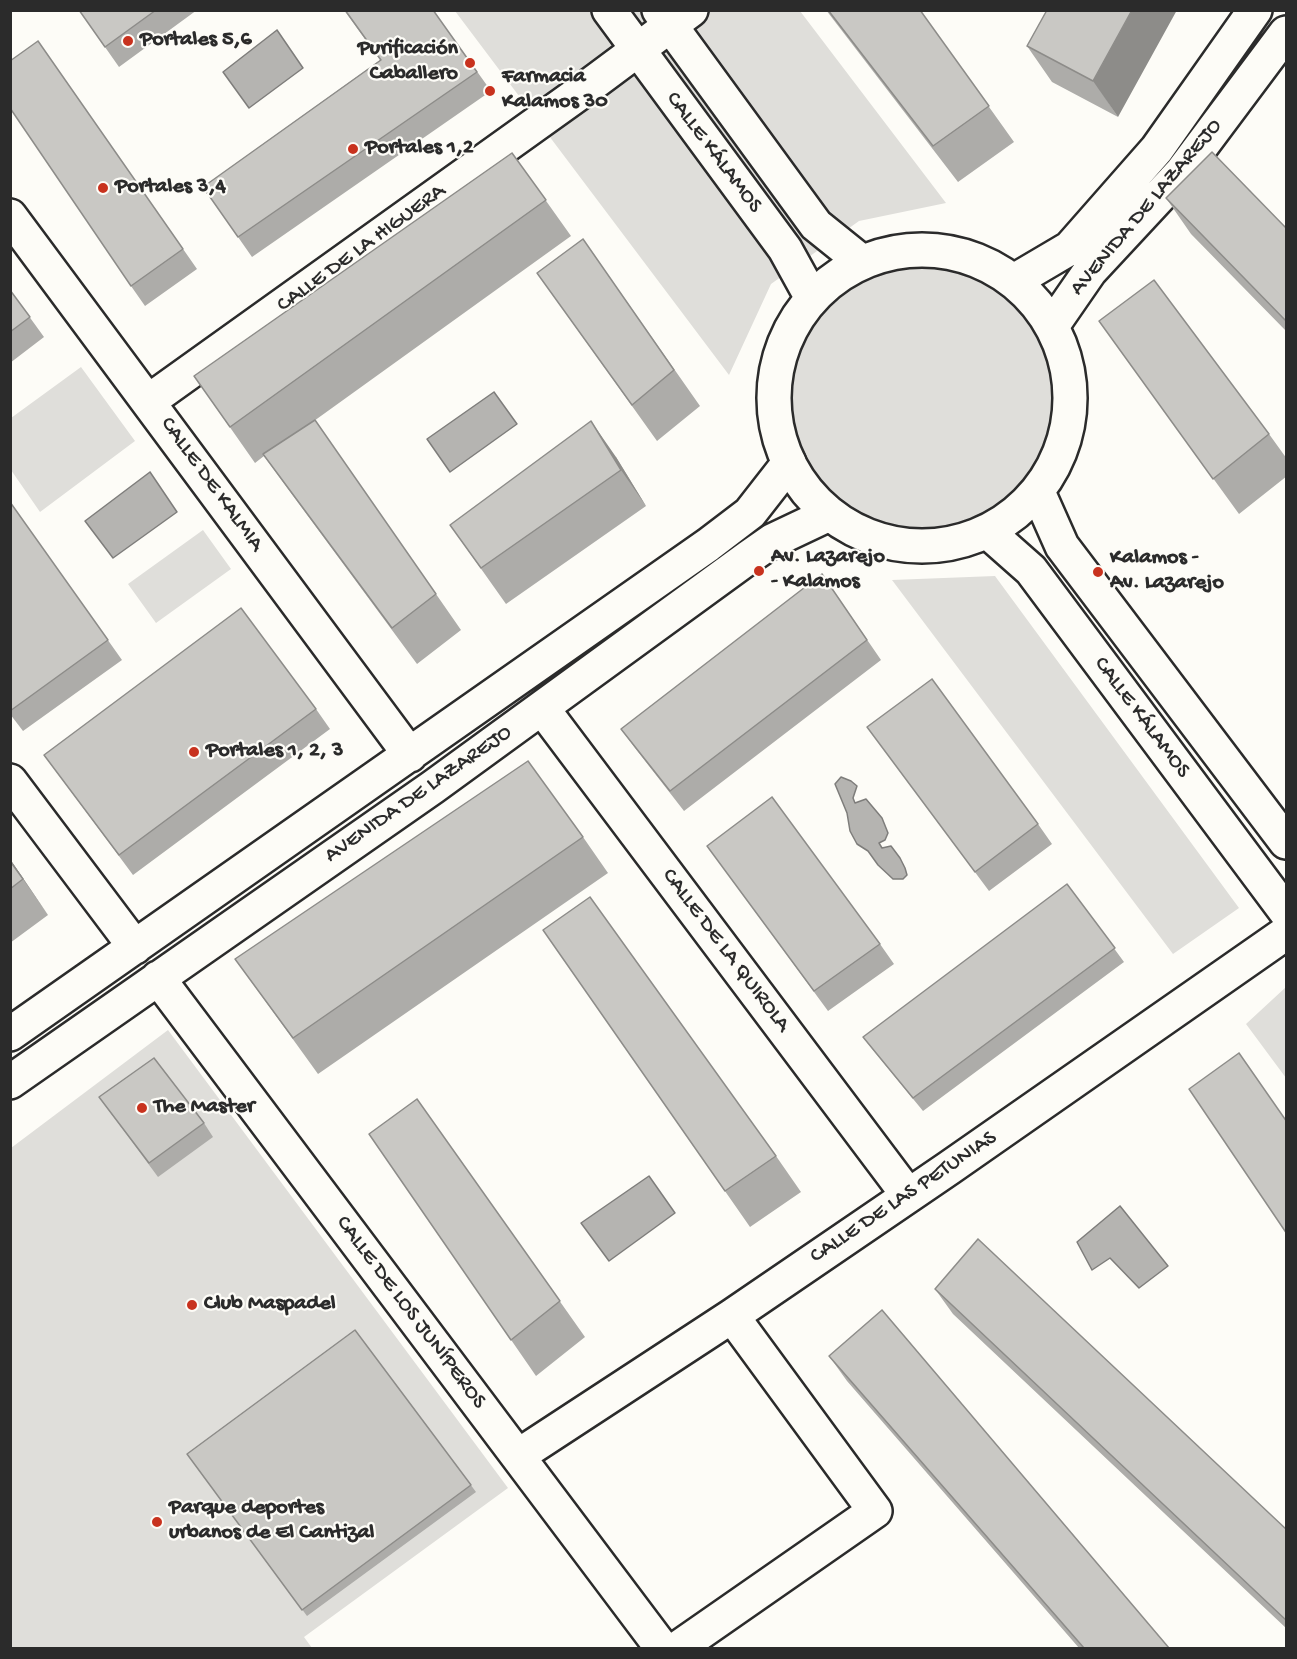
<!DOCTYPE html>
<meta charset="utf-8">
<style>
body{margin:0}
#map{position:relative;width:1297px;height:1659px;overflow:hidden;background:#fdfcf7;font-family:"Gochi Hand",sans-serif}
canvas{display:block}
.frame{position:absolute;inset:0;border:12px solid #2b2b2b;pointer-events:none}
</style>
<div id="map">
<canvas width="1297" height="1659"></canvas>
<div class="frame"></div>
</div>
<script>
const c = document.querySelector('canvas').getContext('2d');
c.lineJoin = 'round';
function paint(path, color) { c.fillStyle = color; c.fill(path, 'evenodd'); }
const toPath = rows => new Path2D(rows.map(r => 'M' + r).join(''));
function stroke(path, color, width, dash) { c.strokeStyle = color; c.lineWidth = width; c.lineCap = dash ? 'butt' : 'round'; c.setLineDash(dash || []); c.stroke(path); }
function label(font, color, halo, rows, align = 'center') {
  c.font = font + ' "Gochi Hand",sans-serif'; c.lineWidth = 4.5; c.setLineDash([]); c.textBaseline = 'middle'; c.strokeStyle = halo; c.fillStyle = color; for (const [text, x, y, turn = 0] of rows) {
    c.save(); c.translate(x, y); c.rotate((+turn || 0) * Math.PI / 180); c.textAlign = isNaN(turn) ? turn : align; if (halo) c.strokeText(text, 0, 0); c.fillText(text, 0, 0); c.restore();
  }
}
paint(toPath([
 [455,11,800,11,946,203,859,221,771,284,729,375],
 '789 398a134 134 0 1 1 268 0a134 134 0 1 1-268 0Z',
 [81,367,135,441,40,512,11,470,11,418],
 [203,530,231,569,156,623,128,584],
 [995,576,1239,908,1173,954,892,580],
 [1286,987,1286,1078,1246,1024],
 [168,1030,508,1488,304,1637,312,1648,11,1648,11,1148]
]), '#dfdeda');
const water = toPath([
 [277,30,303,68,249,108,223,72,277,30],
 [494,392,517,424,450,472,427,439,494,392],
 [150,472,177,512,113,558,85,521,150,472],
 [841,777,851,781,857,786,853,798,855,803,866,799,882,818,888,833,885,840,879,843,882,848,891,846,900,858,905,868,907,875,903,879,893,879,878,865,868,851,857,844,850,831,847,813,835,784,841,777],
 [649,1176,675,1213,609,1261,581,1223,649,1176],
 [1120,1206,1168,1266,1139,1288,1110,1258,1092,1270,1077,1242,1120,1206]
]);
paint(water, '#b5b4b1');
stroke(water, '#7e7d7b', 1.5);
const street = toPath([
 [10,216,410,755],
 [149,401,589,86,691,10],
 [542,708,908,1195],
 [10,781,135,947],
 [158,978,662,1648],
 [10,1034,708,545,750,513,789,463],
 [10,1082,433,787,749,557,772,541,829,514],
 [518,1456,732,1316,949,1168,1286,933],
 [678,1648,875,1511,732,1316]
]);
const secondary = toPath([
 [609,10,785,249,812,298],
 [659,10,816,225,862,262],
 '774 398a148 148 0 1 1 296 0a148 148 0 1 1-296 0Z',
 [1014,281,1070,248,1157,149,1255,10],
 [1052,326,1090,271,1182,172,1286,33],
 [1038,492,1062,546,1286,842],
 [988,532,1031,570,1286,912]
]);
stroke(street, '#2b2b2b', 38);
stroke(secondary, '#2b2b2b', 38);
stroke(street, '#fdfcf7', 33);
stroke(secondary, '#fdfcf7', 33);
paint(toPath([
 [79,10,197,10,119,67],
 [344,10,433,10,491,91,252,257,203,187,380,60],
 [826,10,920,10,1014,142,958,182],
 [1047,10,1118,117,1052,82,1027,46],
 [38,41,197,269,145,306,131,286],
 [512,153,571,236,307,426,315,420,461,630,417,664,288,489,264,456,255,463,194,376],
 [1166,198,1287,229,1287,332,1191,234],
 [583,239,700,406,657,441,537,273],
 [10,290,44,337,10,363],
 [1099,321,1269,434,1287,459,1287,476,1239,514],
 [616,457,646,506,506,604,450,525],
 [10,502,122,660,23,731,10,714],
 [822,574,881,660,684,811,635,748,621,729],
 [316,709,330,729,133,875,44,755],
 [867,727,1038,824,1052,844,989,891],
 [583,837,608,873,318,1074,235,959],
 [707,846,880,944,894,964,828,1011],
 [10,859,48,915,10,943],
 [1067,884,1124,962,923,1111,873,1050,863,1037],
 [543,930,776,1156,801,1192,750,1227],
 [99,1097,204,1123,213,1137,158,1177],
 [417,1099,585,1337,536,1376,369,1134],
 [935,1289,1287,1530,1287,1629,953,1314],
 [355,1330,476,1492,307,1616,187,1454],
 [829,1356,1169,1648,1079,1648,847,1381]
]), '#adaca9');
paint(toPath([
 [1132,10,1177,10,1118,117,1093,81],
 [591,421,616,457,646,506,621,470],
 [10,859,48,915,23,879,10,861]
]), '#8d8c89');
const building = toPath([
 [79,10,156,10,105,47,79,10],
 [345,10,433,10,477,72,238,237,203,187,381,60,345,10],
 [828,10,920,10,989,106,933,146,828,10],
 [1047,10,1132,10,1093,81,1027,46,1047,10],
 [38,41,183,249,131,286,10,108,10,61,38,41],
 [1212,152,1287,229,1287,322,1166,198,1212,152],
 [512,153,546,200,230,427,194,376,512,153],
 [583,239,674,370,632,405,537,273,583,239],
 [1154,280,1269,434,1213,479,1099,321,1154,280],
 [10,290,30,317,10,332,10,290],
 [315,420,436,594,392,628,263,454,315,420],
 [591,421,621,470,481,568,450,525,591,421],
 [10,502,108,640,10,711,10,502],
 [822,574,867,640,670,791,621,729,822,574],
 [241,608,316,709,119,855,44,755,241,608],
 [932,679,1038,824,975,872,867,727,932,679],
 [528,761,583,837,293,1038,235,959,528,761],
 [772,797,880,944,814,991,707,846,772,797],
 [10,861,23,879,10,889,10,861],
 [1067,884,1115,948,913,1098,863,1037,1067,884],
 [590,897,776,1156,725,1191,543,930,590,897],
 [1239,1053,1287,1122,1287,1234,1189,1089,1239,1053],
 [154,1058,204,1123,149,1163,99,1097,154,1058],
 [417,1099,560,1301,511,1340,369,1134,417,1099],
 [978,1239,1287,1530,1287,1621,935,1289,978,1239],
 [882,1310,1169,1648,1084,1648,829,1356,882,1310],
 [355,1330,471,1485,302,1610,187,1454,355,1330]
]);
paint(building, '#c9c8c4');
stroke(building, '#8d8c89', 1.5);
for (const [x, y, r, color] of [
 [128,41,6,"#c8321e"],
 [470,63,6,"#c8321e"],
 [490,91,6,"#c8321e"],
 [353,149,6,"#c8321e"],
 [103,188,6,"#c8321e"],
 [759,571,6,"#c8321e"],
 [1098,572,6,"#c8321e"],
 [194,752,6,"#c8321e"],
 [142,1108,6,"#c8321e"],
 [192,1305,6,"#c8321e"],
 [157,1522,6,"#c8321e"]
]) { const dot = new Path2D(); dot.arc(x, y, r, 0, 2 * Math.PI); c.fillStyle = color; c.fill(dot); stroke(dot, '#fdfcf7', 2); }
label('bold 22px', '#2b2b2b', '#fdfcf7', [
 ["Portales 5,6",140,41],
 ["Purificación",458,50,"right"],
 ["Caballero",458,75,"right"],
 ["Farmacia",502,78],
 ["Kalamos 30",502,103],
 ["Portales 1,2",365,149],
 ["Portales 3,4",115,188],
 ["Av. Lazarejo",771,558],
 ["- Kalamos",771,583],
 ["Kalamos -",1110,559],
 ["Av. Lazarejo",1110,584],
 ["Portales 1, 2, 3",206,752],
 ["The Master",154,1108],
 ["Club Maspadel",204,1305],
 ["Parque deportes",169,1509],
 ["urbanos de El Cantizal",169,1534]
], 'left');
label('22px', '#2b2b2b', '#fdfcf7', [
 ["CALLE KÁLAMOS",713,153,53],
 ["AVENIDA DE LAZAREJO",1147,208,-50],
 ["CALLE DE LA HIGUERA",362,249,-36],
 ["CALLE DE KALMIA",211,485,54],
 ["CALLE KÁLAMOS",1141,718,53],
 ["AVENIDA DE LAZAREJO",419,795,-35],
 ["CALLE DE LA QUIROLA",725,951,53],
 ["CALLE DE LAS PETUNIAS",904,1198,-34],
 ["CALLE DE LOS JUNÍPEROS",410,1313,53]
]);
</script>
